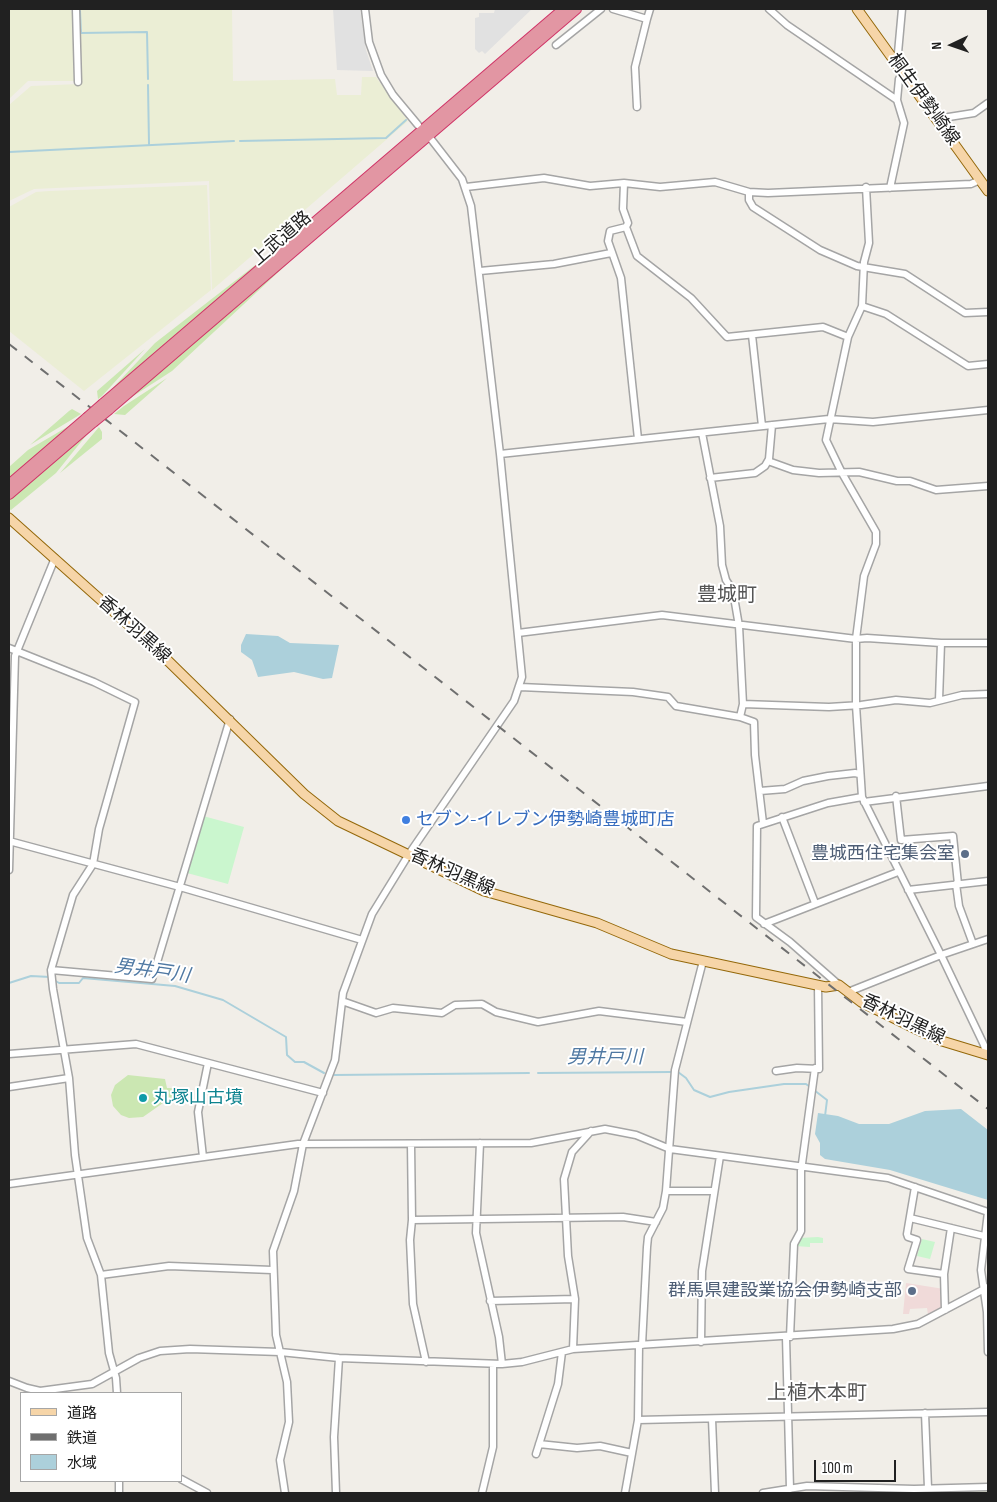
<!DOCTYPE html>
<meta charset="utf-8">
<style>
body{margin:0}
#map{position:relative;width:997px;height:1502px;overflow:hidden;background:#f1eee8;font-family:"Sofia Sans Condensed","Noto Sans JP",sans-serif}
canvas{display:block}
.frame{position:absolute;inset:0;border:10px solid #212121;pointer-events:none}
.legend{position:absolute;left:20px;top:1392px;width:162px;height:90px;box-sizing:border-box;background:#fff;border:1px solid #a6a6a6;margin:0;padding:6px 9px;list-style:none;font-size:15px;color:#212121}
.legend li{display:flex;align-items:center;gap:10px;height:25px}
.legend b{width:25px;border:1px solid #a6a6a6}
.north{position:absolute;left:927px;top:20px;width:50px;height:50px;-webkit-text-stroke:4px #fff;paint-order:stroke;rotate:267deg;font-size:14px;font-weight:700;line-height:20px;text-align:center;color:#212121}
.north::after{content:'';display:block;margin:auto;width:18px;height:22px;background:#212121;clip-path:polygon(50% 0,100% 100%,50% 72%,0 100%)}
.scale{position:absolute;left:814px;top:1460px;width:82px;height:22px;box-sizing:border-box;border:2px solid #212121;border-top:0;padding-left:6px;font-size:15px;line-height:18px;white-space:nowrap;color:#212121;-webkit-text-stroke:4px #fff;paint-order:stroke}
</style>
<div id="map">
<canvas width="997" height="1502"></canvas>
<div class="frame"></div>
<ul class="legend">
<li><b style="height:6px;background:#f6d5a8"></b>道路</li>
<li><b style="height:6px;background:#6f6f6f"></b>鉄道</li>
<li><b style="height:14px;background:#acd0db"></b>水域</li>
</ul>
<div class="north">N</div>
<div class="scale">100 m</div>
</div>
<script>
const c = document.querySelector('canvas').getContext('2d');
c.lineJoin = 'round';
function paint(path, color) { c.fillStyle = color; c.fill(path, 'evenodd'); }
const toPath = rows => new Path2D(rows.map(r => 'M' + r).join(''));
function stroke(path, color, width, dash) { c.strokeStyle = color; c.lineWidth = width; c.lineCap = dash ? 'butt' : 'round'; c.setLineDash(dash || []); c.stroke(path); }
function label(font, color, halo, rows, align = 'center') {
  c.font = font + ' "Sofia Sans Condensed","Noto Sans JP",sans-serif'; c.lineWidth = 4; c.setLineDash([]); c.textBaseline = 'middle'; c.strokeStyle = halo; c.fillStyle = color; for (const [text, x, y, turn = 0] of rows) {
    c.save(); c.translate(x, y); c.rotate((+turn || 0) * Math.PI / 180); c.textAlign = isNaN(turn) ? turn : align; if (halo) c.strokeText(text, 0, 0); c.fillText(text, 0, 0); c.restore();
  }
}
paint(toPath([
 [906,1283,944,1289,944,1306,928,1315,927,1308,910,1309,909,1314,903,1314]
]), '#f0dad9');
paint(toPath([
 [9,9,70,9,73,14,74,81,28,81,9,99],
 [78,9,232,9,233,81,335,79,337,95,361,95,362,77,376,77,408,121,212,290,209,181,34,189,9,201,9,105,31,86,79,84],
 [207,185,211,290,84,391,9,331,9,207,36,192,49,191],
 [988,1487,988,1493,864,1493,864,1489]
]), '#ebeed5');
paint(toPath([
 [294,235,177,334,107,394,155,343],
 [300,252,172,371,121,404],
 [145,349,102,396,98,399,97,391],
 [167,378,125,415,114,414,124,406],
 [72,409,81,414,30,445,69,411],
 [74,423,34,457,9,479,9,467,28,450],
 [99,427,102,432,102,439,60,473],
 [89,432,56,473,11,510,9,509,9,500],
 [128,1075,165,1079,167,1088,176,1088,175,1100,163,1103,143,1117,129,1118,121,1115,113,1106,111,1095,115,1085]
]), '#cbe7b2');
paint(toPath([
 [203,816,244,827,228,884,187,873],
 [818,1237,823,1238,823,1243,810,1243,810,1247,795,1246,799,1238],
 [922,1239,935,1242,930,1259,917,1256]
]), '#caf6ce');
paint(toPath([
 [333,9,360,9,366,50,373,71,337,70],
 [495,9,532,9,485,54,482,51,479,53,475,49,475,18,479,17,479,13,494,13]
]), '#e1e1e1');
paint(toPath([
 [246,634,278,636,290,643,339,645,332,678,323,679,294,672,258,677,252,660,241,652,241,645],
 [961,1109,988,1130,988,1200,890,1170,825,1159,820,1155,820,1143,815,1134,818,1113,838,1116,859,1124,889,1124,925,1111]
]), '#acd0db');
stroke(toPath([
 [80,11,81,33,147,32,148,79],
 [148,85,149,144],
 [240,141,386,138,406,120],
 [9,152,234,141],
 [54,980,59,983,79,983,83,978,175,986,223,1000,286,1037,287,1055,295,1062,304,1062,324,1073],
 [9,983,31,976,50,977],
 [678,1072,686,1078,694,1090,710,1097,729,1092,784,1084,806,1084,810,1087],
 [538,1073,671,1072],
 [334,1075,529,1073],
 [814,1090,827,1100,825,1116]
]), '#acd0db', 2);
const minor = toPath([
 [76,9,78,82],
 [365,9,369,42,381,75,393,95,418,125],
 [613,9,647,19,635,67,637,107],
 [769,9,787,25,897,100],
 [647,19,650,9],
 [556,45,601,9],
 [897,64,902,9],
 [936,119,974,113,988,103],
 [624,183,623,209,628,223,626,227,637,256,691,298,727,337,823,327,848,337],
 [466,187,544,178,590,186,624,183,660,187,715,182,749,192,768,193,971,184,980,180],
 [866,187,869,243,864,262,862,306,848,337,826,440,842,473,876,532,876,544,864,576,856,639,856,705,862,797,941,955,984,1045,986,1054],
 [890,188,904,123,897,100,899,79,903,73],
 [749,192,749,200,753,207,820,250,857,266,905,274,965,313,988,312],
 [626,227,610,231,608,241,621,278,638,439],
 [480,271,554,264,611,253],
 [862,306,886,314,968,366,988,364],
 [752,335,762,426],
 [702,433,720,526,722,565,726,580,733,591,739,626,743,704,740,717],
 [500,454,829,419,873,422,988,410],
 [768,461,793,470,819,473,859,472,897,481,910,481,936,490,988,486],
 [710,478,755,473,765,466,769,459,772,425],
 [518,633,662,615,856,639,867,638,941,643,988,643],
 [9,648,94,682,135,702,99,829,93,864,73,895,51,970,53,989,69,1078,75,1155,87,1238,101,1275,109,1353,116,1378,117,1393],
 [520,687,633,692,668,697,676,706,740,717,754,722,755,755,763,823],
 [939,700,941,643],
 [743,704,829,707,861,705,896,700,930,703,962,695,988,694],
 [760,791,785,789,803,781,828,776,855,773,859,774],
 [896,796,901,840,953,836,958,884],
 [864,802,988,786],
 [782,817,815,903],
 [9,841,180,887,362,940],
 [9,870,15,656,55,558],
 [956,884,959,906,973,944],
 [908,890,988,881],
 [764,924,898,872],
 [51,970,152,979,230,719],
 [839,985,790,942,756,917,757,826,828,803,862,797],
 [848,992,941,955,988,939],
 [342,1001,376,1013,393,1008,442,1013,455,1005,482,1004,496,1012,538,1022,599,1011,687,1022],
 [9,1054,136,1044,323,1093],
 [776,1071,797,1068,819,1069,818,985],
 [9,1087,69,1078],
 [480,1143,476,1233,499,1337,502,1364],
 [411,1144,412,1220,410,1240,413,1304,426,1362],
 [203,1157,198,1112,208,1063],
 [9,1184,298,1144,531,1143,605,1129,636,1135,670,1149,888,1178,988,1212],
 [915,1187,907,1234,908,1237,917,1240,908,1269,944,1274],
 [666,1191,714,1191],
 [988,1212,981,1270,987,1312,988,1352],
 [910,1218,984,1236],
 [412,1220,623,1217,656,1222],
 [101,1275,169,1266,272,1270],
 [490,1301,575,1299],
 [945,1310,944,1274,951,1228],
 [786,1337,790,1489],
 [790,1337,794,1244,801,1231,801,1171,815,1068],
 [701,1342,702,1271,720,1156],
 [642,1345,647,1247,648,1237,663,1208,666,1191,675,1070,703,961],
 [573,1349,575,1299,568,1256,564,1179,572,1152,591,1131],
 [9,1381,27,1388,40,1391,92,1384,139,1358,160,1351,190,1349,280,1352,339,1358,502,1364,522,1362,573,1349,893,1329,918,1324,988,1287],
 [925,1413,928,1488],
 [712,1419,715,1493],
 [638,1420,988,1412],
 [539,1444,577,1448,600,1446,632,1453],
 [536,1454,558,1384,562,1352],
 [181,1479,207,1493],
 [119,1493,119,1481],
 [285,1493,280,1460,289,1422,287,1382,276,1335,273,1251,294,1191,303,1144,335,1060,343,993,372,914,409,854,514,701,522,677,500,454,471,206,462,179,431,139],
 [336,1493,334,1437,339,1358],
 [482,1493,493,1447,493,1364],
 [625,1493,638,1420,639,1346],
 [763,1493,807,1486,914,1489,988,1487]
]);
const major = toPath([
 [857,9,988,191],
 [9,518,159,652,304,794,338,821,484,891,597,923,671,954,826,987,839,985,861,1002,918,1030,942,1041,988,1055]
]);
const highway = toPath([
 [103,404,564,9],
 [109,409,576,9],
 [9,485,87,418],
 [9,494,93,422]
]);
stroke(minor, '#a5a5a5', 9);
stroke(major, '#94680a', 11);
stroke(highway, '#d03467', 12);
stroke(minor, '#fff', 6);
stroke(major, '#f6d5a8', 9);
stroke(highway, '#e296a3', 10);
stroke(toPath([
 [9,344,988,1109]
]), '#6f6f6f', 2, [10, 10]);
const highwayBridge = toPath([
 [87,418,103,404],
 [93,422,109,409]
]);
stroke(highwayBridge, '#d03467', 12, []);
stroke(highwayBridge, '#e296a3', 10);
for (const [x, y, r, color] of [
 [406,820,5,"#3f7fe0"],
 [965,854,5,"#5c6f8a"],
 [143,1098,5,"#0f9aa8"],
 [912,1291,5,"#5c6f8a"]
]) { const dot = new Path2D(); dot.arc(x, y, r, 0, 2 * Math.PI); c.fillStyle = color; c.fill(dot); stroke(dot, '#fff', 2); }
label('18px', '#212121', '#fff', [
 ["桐生伊勢崎線",923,100,54],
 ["上武道路",282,239,-41],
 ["香林羽黒線",134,630,42],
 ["香林羽黒線",452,873,24],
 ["香林羽黒線",903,1020,26]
]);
label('18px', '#366cbe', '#fff', [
 ["セブン-イレブン伊勢崎豊城町店",416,820]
], 'left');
label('18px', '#4e5e75', '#fff', [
 ["豊城西住宅集会室",955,854],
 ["群馬県建設業協会伊勢崎支部",902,1291]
], 'right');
label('18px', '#0d838f', '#fff', [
 ["丸塚山古墳",153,1098]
], 'left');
label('italic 19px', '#5079a3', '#fff', [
 ["男井戸川",152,972,8],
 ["男井戸川",605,1058]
]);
label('20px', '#545454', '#fff', [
 ["豊城町",727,596],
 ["上植木本町",817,1394]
]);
</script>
